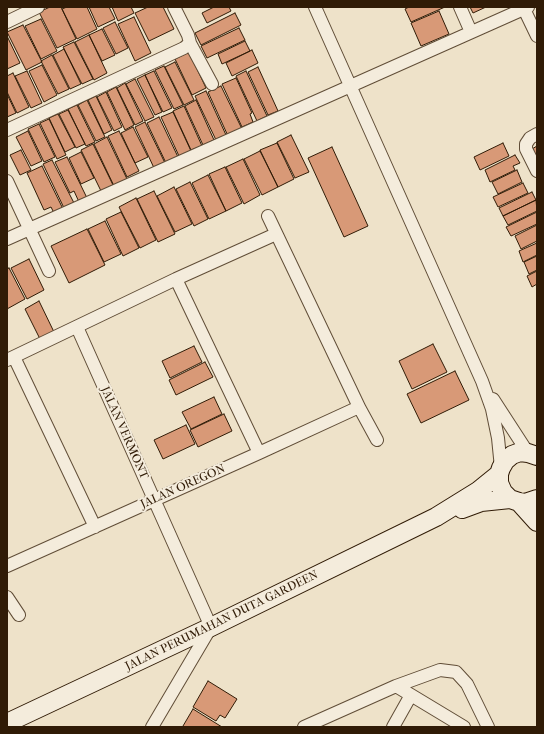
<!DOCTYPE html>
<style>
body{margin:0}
#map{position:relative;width:544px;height:734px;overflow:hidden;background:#eee2c9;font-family:"IM FELL French Canon",serif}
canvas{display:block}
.frame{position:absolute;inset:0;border:8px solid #301b06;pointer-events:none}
</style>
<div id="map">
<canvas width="544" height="734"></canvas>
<div class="frame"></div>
</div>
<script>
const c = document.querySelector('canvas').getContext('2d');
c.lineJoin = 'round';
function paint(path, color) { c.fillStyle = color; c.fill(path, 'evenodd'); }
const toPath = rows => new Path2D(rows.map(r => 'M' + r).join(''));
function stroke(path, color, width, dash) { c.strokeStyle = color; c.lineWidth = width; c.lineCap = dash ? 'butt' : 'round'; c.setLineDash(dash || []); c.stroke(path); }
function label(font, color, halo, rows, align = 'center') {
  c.font = font + ' "IM FELL French Canon",serif'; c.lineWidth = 4; c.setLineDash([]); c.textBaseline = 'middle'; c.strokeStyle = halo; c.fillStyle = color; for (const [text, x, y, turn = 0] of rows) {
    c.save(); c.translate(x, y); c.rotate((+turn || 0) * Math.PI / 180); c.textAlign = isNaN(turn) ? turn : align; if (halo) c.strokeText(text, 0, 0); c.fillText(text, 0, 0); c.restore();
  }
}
const building = toPath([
 [50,7,61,7,76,39,57,48,39,12,50,7],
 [67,7,87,7,97,29,77,39,62,9,67,7],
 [89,7,109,7,115,19,98,27,89,7],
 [112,7,131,7,134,13,118,21,112,7],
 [148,7,163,7,174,29,149,41,135,13,148,7],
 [214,7,229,7,231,11,207,23,202,13,214,7],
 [409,7,445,7,411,22,405,9,409,7],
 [470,7,486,7,473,13,470,7],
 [439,11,449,34,421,46,411,23,439,11],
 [235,13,241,25,201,45,195,33,235,13],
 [134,17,151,53,135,61,118,24,134,17],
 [41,19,57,51,41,59,25,26,41,19],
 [115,22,128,48,116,54,103,28,115,22],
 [23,25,42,62,26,70,7,32,23,25],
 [239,28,245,40,207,58,201,46,239,28],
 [102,29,115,55,102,61,89,35,102,29],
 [89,35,107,73,94,80,75,42,89,35],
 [7,36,20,63,7,69,7,36],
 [245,41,250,51,222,64,218,54,245,41],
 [74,42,93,79,82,84,63,47,74,42],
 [64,49,81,84,70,89,53,55,64,49],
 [252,50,258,63,232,76,226,63,252,50],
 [189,52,206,88,192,95,175,59,189,52],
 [52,55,69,89,58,94,41,61,52,55],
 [175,62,194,100,184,105,165,67,175,62],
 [42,65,57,95,44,102,29,71,42,65],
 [164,66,183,105,174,109,155,70,164,66],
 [258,67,278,111,268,115,248,72,258,67],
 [27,71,42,103,31,108,15,76,27,71],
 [154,71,172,108,163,112,145,75,154,71],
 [246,71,267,116,257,121,236,76,246,71],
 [13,73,29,107,17,113,7,92,7,76,13,73],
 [145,75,162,112,155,115,137,79,145,75],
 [236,78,252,113,250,114,253,122,242,127,222,84,236,78],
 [135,79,154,117,145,121,126,84,135,79],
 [125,83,143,121,135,125,117,88,125,83],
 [221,86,242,129,228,136,208,92,221,86],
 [116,87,134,125,125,130,107,92,116,87],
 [206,91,226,135,216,140,195,96,206,91],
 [106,92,122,127,114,131,97,97,106,92],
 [7,94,16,113,7,117,7,94],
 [96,96,112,130,104,134,88,100,96,96],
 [87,100,105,137,96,141,78,105,87,100],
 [196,100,214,140,203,145,185,106,196,100],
 [77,105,95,142,86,146,68,109,77,105],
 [184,106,202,146,191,150,173,111,184,106],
 [68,110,85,144,76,148,59,114,68,110],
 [173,112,191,151,179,156,161,117,173,112],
 [58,114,75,147,65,152,49,118,58,114],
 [159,117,178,157,166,163,147,123,159,117],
 [49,119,66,155,57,159,40,123,49,119],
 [145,122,165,163,154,168,135,127,145,122],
 [39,124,55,157,44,162,28,129,39,124],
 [133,127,148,157,135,163,121,133,133,127],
 [28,131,42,161,31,166,16,137,28,131],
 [119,131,139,171,127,177,108,136,119,131],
 [291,135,309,172,295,178,277,142,291,135],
 [107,137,127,179,114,186,94,144,107,137],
 [277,143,294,179,278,187,260,150,277,143],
 [503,143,509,156,480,170,474,157,503,143],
 [93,144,113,185,101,191,81,150,93,144],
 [537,146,537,160,532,149,537,146],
 [332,147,368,226,344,237,308,158,332,147],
 [21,150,31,170,20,175,10,155,21,150],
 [260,151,278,187,262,195,244,159,260,151],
 [81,152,94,178,81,184,69,158,81,152],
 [515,155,520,163,513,166,515,170,490,182,485,170,515,155],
 [67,157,87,198,79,202,74,191,70,193,55,162,67,157],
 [243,159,260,195,244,204,226,167,243,159],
 [52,160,74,203,64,208,43,164,52,160],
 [42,166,63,209,54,213,51,207,44,210,27,173,42,166],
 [225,167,242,203,226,211,209,174,225,167],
 [517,170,522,182,498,194,492,182,517,170],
 [208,175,226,211,209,219,192,183,208,175],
 [190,182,208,219,194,226,176,189,190,182],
 [523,183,528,193,498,207,493,197,523,183],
 [174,187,192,224,175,232,157,196,174,187],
 [154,191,175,234,158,242,137,199,154,191],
 [532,192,536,200,503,216,499,208,532,192],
 [136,198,156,240,140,248,119,207,136,198],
 [536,200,537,211,508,225,503,216,536,200],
 [121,212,139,248,123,256,106,219,121,212],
 [537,212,537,224,511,236,506,227,537,212],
 [105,221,121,254,104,262,88,229,105,221],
 [537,225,537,241,521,249,515,236,537,225],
 [87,229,105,265,69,283,51,246,87,229],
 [537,243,537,255,523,262,519,251,537,243],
 [537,256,537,270,529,274,524,262,537,256],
 [29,259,44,290,27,299,11,268,29,259],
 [9,268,25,299,7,309,7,269,9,268],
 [537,271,537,284,532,287,527,276,537,271],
 [39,301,54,332,40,339,25,309,39,301],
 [433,344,447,372,412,389,399,361,433,344],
 [194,346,202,362,170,378,162,361,194,346],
 [205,362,213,377,176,395,169,380,205,362],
 [455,371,469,400,421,423,407,394,455,371],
 [214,397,222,414,191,429,182,412,214,397],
 [224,414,232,431,198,447,190,430,224,414],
 [186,425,195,444,163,459,154,440,186,425],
 [208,681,237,699,225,718,220,715,216,721,193,707,208,681],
 [193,709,222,727,184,727,183,726,193,709]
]);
paint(building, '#d89977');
stroke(building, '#301b06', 1);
const street = toPath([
 [315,7,482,381,492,409,498,438,501,468],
 [460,7,471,32],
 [524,9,537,36],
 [7,22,38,7],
 [190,43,212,84],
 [7,130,184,48,190,43,188,35,174,7],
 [537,134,530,138,526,144,526,149,537,171],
 [7,181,49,271],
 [268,216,359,407,377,440],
 [7,239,528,7],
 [176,279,259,453],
 [77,327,211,627,152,727],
 [14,357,95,527],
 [7,360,176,279,276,234],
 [493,399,528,453],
 [7,566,259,453,359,407],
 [7,597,19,615],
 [396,686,464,727],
 [304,727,396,686,440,670,456,672,467,684,488,727],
 [393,727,411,695]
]);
const secondary = toPath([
 [537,456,528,453,520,452,512,455,505,461,501,468,499,474,499,483,503,492,510,499,519,502,525,503,537,499],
 [519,502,537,522],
 [462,509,481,502,510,499],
 [7,723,211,627,436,517,478,491,499,474]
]);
stroke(street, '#604d37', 14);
stroke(secondary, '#301b06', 20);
stroke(street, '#f4ecdc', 12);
stroke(secondary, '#f4ecdc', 18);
label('12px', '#301b06', '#f4ecdc', [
 ["JALAN VERMONT",124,433,66],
 ["JALAN OREGON",183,487,-24],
 ["JALAN PERUMAHAN DUTA GARDEEN",222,621,-26]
]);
</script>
